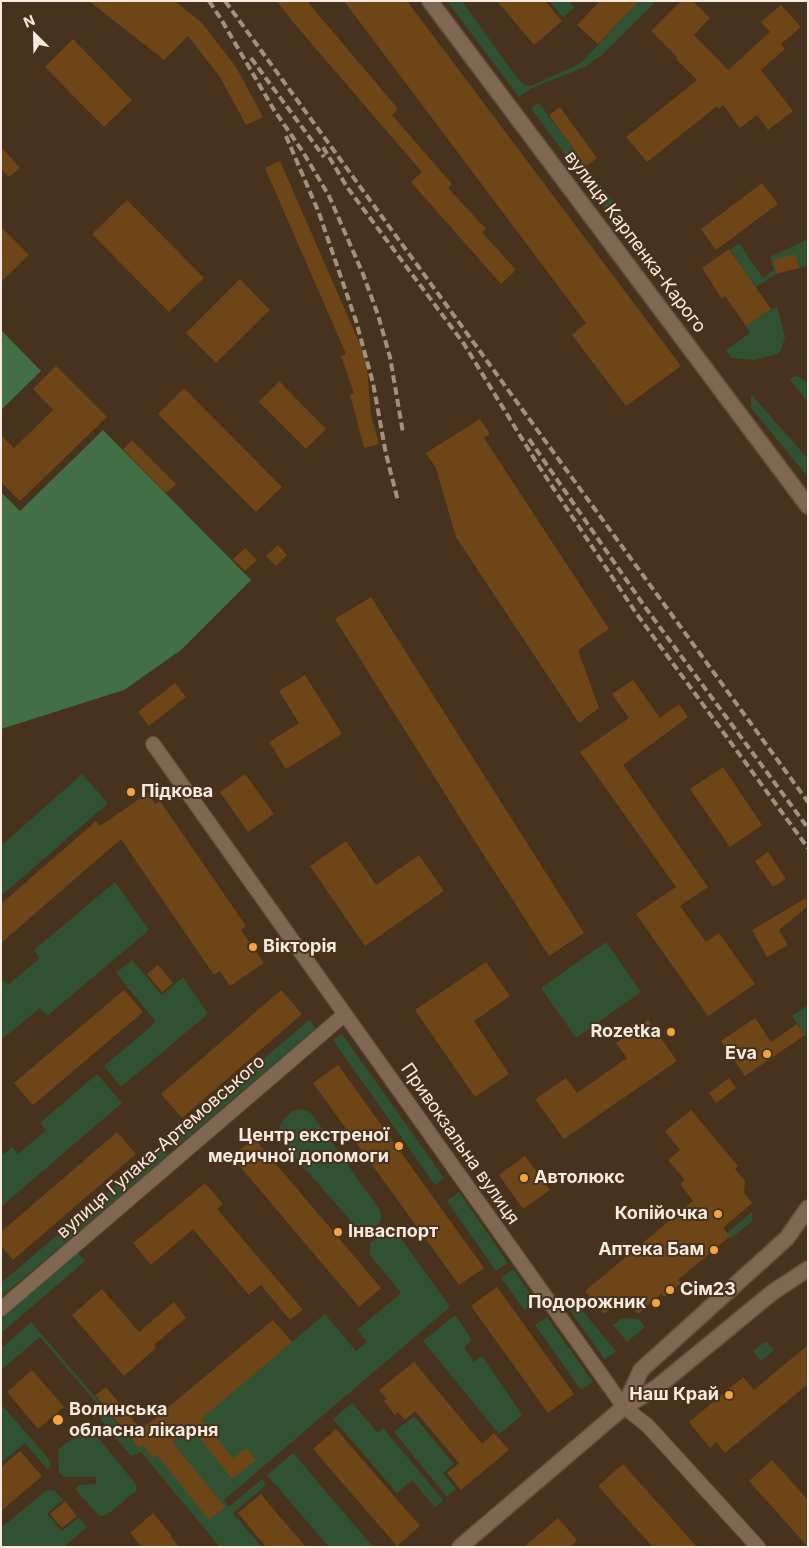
<!DOCTYPE html>
<meta charset="utf-8">
<style>
body{margin:0}
#map{position:relative;width:809px;height:1548px;overflow:hidden;background:#47321d;font-family:Inter,sans-serif}
canvas{display:block}
.frame{position:absolute;inset:0;border:2px solid #f8eade;pointer-events:none}
.north{position:absolute;left:10px;top:10px;width:50px;height:50px;-webkit-text-stroke:4px #47321d;paint-order:stroke;rotate:337deg;font-size:14px;font-weight:700;line-height:20px;text-align:center;color:#f8eade}
.north::after{content:'';display:block;margin:auto;width:18px;height:22px;background:#f8eade;clip-path:polygon(50% 0,100% 100%,50% 72%,0 100%)}
</style>
<div id="map">
<canvas width="809" height="1548"></canvas>
<div class="frame"></div>
<div class="north">N</div>
</div>
<script>
const c = document.querySelector('canvas').getContext('2d');
c.lineJoin = 'round';
function paint(path, color) { c.fillStyle = color; c.fill(path, 'evenodd'); }
const toPath = rows => new Path2D(rows.map(r => 'M' + r).join(''));
function stroke(path, color, width, dash) { c.strokeStyle = color; c.lineWidth = width; c.lineCap = dash ? 'butt' : 'round'; c.setLineDash(dash || []); c.stroke(path); }
function label(font, color, halo, rows, align = 'center') {
  c.font = font + ' Inter,sans-serif'; c.lineWidth = 4; c.setLineDash([]); c.textBaseline = 'middle'; c.strokeStyle = halo; c.fillStyle = color; for (const [text, x, y, turn = 0] of rows) {
    c.save(); c.translate(x, y); c.rotate((+turn || 0) * Math.PI / 180); c.textAlign = isNaN(turn) ? turn : align; if (halo) c.strokeText(text, 0, 0); c.fillText(text, 0, 0); c.restore();
  }
}
paint(toPath([
 [447,1,462,1,517,78,525,85,531,86,581,63,639,1,656,1,604,53,585,67,532,88,519,97],
 [549,1,569,1,574,8,563,17],
 [539,103,586,166,621,212,612,218,531,108],
 [806,240,808,241,808,266,799,268,796,255,773,260,776,274,756,287,730,250,739,243,763,278,774,270,770,257],
 [777,307,785,337,781,350,777,354,754,360,732,358,726,350,750,333,746,326,771,309],
 [796,376,803,379,808,384,808,402,789,379],
 [751,394,808,459,808,477,751,408],
 [82,774,108,803,1,896,1,846],
 [115,882,149,930,47,1016,40,1008,1,1040,1,978,8,985,40,958,34,950],
 [606,942,641,992,576,1038,541,988],
 [132,960,162,995,183,977,208,1014,121,1087,104,1066,156,1022,116,973],
 [808,1005,808,1039,792,1016],
 [309,1020,316,1028,174,1149,167,1141],
 [342,1034,444,1178,435,1185,333,1040],
 [97,1074,122,1103,1,1207,1,1156,12,1147,18,1154,46,1130,40,1123],
 [302,1109,311,1113,380,1210,381,1220,379,1224,365,1232,359,1230,290,1152,281,1136,280,1125,285,1118,293,1111],
 [161,1147,168,1155,1,1297,1,1283],
 [459,1192,508,1263,496,1271,447,1201],
 [752,1212,752,1221,730,1239,726,1234],
 [392,1226,450,1307,224,1500,229,1507,262,1479,266,1485,233,1513,262,1547,220,1547,141,1452,131,1456,101,1420,100,1407,40,1337,1,1370,1,1348,31,1322,139,1448,143,1445,153,1458,325,1314,356,1351,367,1342,357,1330,401,1293,370,1255,370,1243],
 [78,1253,85,1261,1,1333,1,1319],
 [513,1269,536,1302,525,1311,501,1278],
 [570,1296,616,1351,605,1360,564,1302],
 [455,1315,472,1340,464,1347,474,1362,482,1356,522,1415,499,1434,423,1341],
 [547,1317,593,1382,581,1390,535,1325],
 [622,1318,639,1319,645,1327,627,1342,613,1325],
 [766,1341,774,1350,761,1361,753,1351],
 [352,1403,378,1433,383,1428,443,1500,435,1507,412,1480,397,1493,333,1419],
 [1,1404,47,1457,51,1464,48,1470,25,1443,1,1463,1,1437,3,1435,1,1432],
 [414,1416,454,1464,443,1473,456,1489,447,1497,394,1432],
 [88,1430,96,1435,135,1483,137,1487,136,1491,108,1514,102,1516,98,1515,75,1489,79,1485,96,1484,96,1477,64,1477,59,1472,58,1450,80,1432],
 [293,1453,373,1547,329,1547,267,1475],
 [49,1490,55,1491,63,1500,47,1514,62,1531,79,1517,87,1527,64,1547,1,1547,1,1528,44,1492]
]), '#315133');
paint(toPath([
 [1,330,41,371,1,410],
 [103,430,251,580,181,650,124,690,1,729,1,492,20,511]
]), '#426f46');
paint(toPath([
 [89,1,175,1,202,23,236,67,263,117,246,125,220,77,188,36,164,60],
 [277,1,307,1,398,109,392,115,452,184,448,188,486,229,482,232,516,270,501,284,411,182,422,172,292,21],
 [344,1,407,1,681,366,626,406,572,335,586,323],
 [497,1,545,1,562,21,534,45],
 [600,1,639,1,598,44,577,25],
 [681,1,693,1,710,18,694,35,728,70,770,32,761,22,781,5,801,27,781,44,785,49,761,70,793,111,768,130,757,115,740,128,723,105,719,109,717,106,647,162,626,137,697,80,676,59,677,57,651,31],
 [73,39,132,100,104,127,45,67],
 [560,107,597,158,586,166,549,115],
 [1,147,20,168,9,177,1,169],
 [280,161,366,358,371,415,379,444,364,448,350,395,354,393,341,356,346,354,265,168],
 [762,183,778,204,716,250,701,229],
 [127,200,204,278,169,312,92,234],
 [1,227,29,255,1,282],
 [729,249,771,309,746,326,725,296,722,299,702,268],
 [796,254,799,268,776,274,773,260],
 [240,279,270,310,216,363,186,333],
 [56,366,107,417,20,501,1,482,1,435,14,448,53,410,33,389],
 [279,381,326,429,306,449,259,402],
 [184,388,282,487,256,512,158,414],
 [480,419,490,434,484,438,609,629,578,650,599,708,579,723,456,537,436,468,426,453],
 [132,440,176,484,166,493,123,449],
 [278,545,287,555,276,566,266,556],
 [245,548,257,560,245,571,233,559],
 [371,597,584,933,549,956,469,832,335,619],
 [305,675,342,734,286,769,269,742,299,723,279,691],
 [633,680,660,718,679,704,688,717,623,765,708,887,680,906,706,942,719,933,755,984,708,1016,636,914,676,887,580,752,629,718,612,694],
 [175,683,186,697,149,726,138,712],
 [723,767,762,825,730,847,690,789],
 [245,774,274,814,248,832,220,792],
 [148,793,155,804,160,801,246,926,241,930,264,963,230,986,220,971,214,975,121,839,1,943,1,904,96,821,100,826],
 [346,841,376,885,419,855,444,891,365,946,310,866],
 [768,852,786,879,773,887,755,861],
 [806,898,808,906,779,930,788,945,767,957,752,930],
 [486,962,510,996,474,1021,509,1074,475,1097,415,1010],
 [158,965,173,983,162,992,147,974],
 [124,990,143,1012,33,1105,14,1083],
 [281,990,302,1014,182,1118,161,1094],
 [755,1018,771,1042,797,1024,805,1035,745,1076,721,1041],
 [648,1020,677,1061,564,1139,535,1099,566,1078,577,1093,627,1058,616,1043],
 [338,1065,484,1268,459,1285,313,1083],
 [729,1078,736,1088,716,1103,709,1093],
 [691,1110,738,1166,735,1169,745,1181,744,1193,752,1203,723,1228,730,1236,678,1280,681,1283,664,1297,661,1294,638,1314,624,1297,604,1314,585,1291,693,1201,680,1184,685,1180,668,1160,680,1150,665,1131],
 [117,1132,136,1154,13,1260,1,1246,1,1232],
 [254,1138,381,1288,359,1307,232,1157],
 [525,1156,550,1190,523,1209,499,1175],
 [205,1183,223,1204,217,1209,303,1310,290,1320,261,1285,249,1295,193,1229,151,1265,133,1243],
 [497,1287,574,1394,548,1413,471,1306],
 [102,1289,139,1332,174,1302,186,1318,154,1345,156,1348,124,1376,72,1315],
 [273,1320,292,1342,201,1419,233,1458,246,1448,256,1460,232,1479,191,1427,172,1442,225,1507,209,1520,157,1455,153,1458,143,1445,139,1448,95,1395,106,1387,141,1430],
 [808,1345,808,1384,725,1453,716,1442,710,1448,689,1422,743,1377,754,1390],
 [414,1362,482,1444,494,1433,509,1450,461,1490,447,1473,459,1463,415,1411,405,1420,398,1412,395,1415,384,1401,387,1399,379,1390],
 [32,1370,64,1407,38,1429,7,1392],
 [336,1429,420,1526,397,1546,313,1449],
 [20,1451,42,1476,1,1511,1,1467],
 [772,1460,808,1500,808,1547,749,1481],
 [623,1464,697,1547,653,1547,612,1502,598,1486],
 [261,1494,274,1510,306,1547,266,1547,238,1513],
 [65,1501,77,1516,62,1528,50,1514],
 [153,1513,172,1536,171,1537,179,1547,142,1547,130,1533],
 [558,1518,577,1540,570,1547,524,1547]
]), '#6e4517');
const minor = toPath([
 [153,744,624,1407,648,1426,758,1547],
 [1,1309,345,1014]
]);
const tertiary = toPath([
 [624,1407,641,1370,787,1238,808,1208],
 [460,1547,624,1407,656,1388,773,1292,808,1269]
]);
const secondary = toPath([
 [430,1,808,506]
]);
stroke(minor, '#62503d', 16);
stroke(tertiary, '#62503d', 18);
stroke(secondary, '#62503d', 18);
stroke(minor, '#7f6751', 14);
stroke(tertiary, '#7f6751', 15);
stroke(secondary, '#7f6751', 15);
stroke(toPath([
 [209,1,221,19,274,110,303,152,329,196,363,274,378,315,390,357,403,433],
 [225,1,808,802],
 [251,58,324,157],
 [286,136,319,213,356,321,373,383,386,454,398,501],
 [323,147,347,187,464,344,538,465,636,613,808,848],
 [529,439,645,607,808,828]
]), '#a29180', 4, [8, 4]);
for (const [x, y, r, color] of [
 [131,792,5,"#f3a442"],
 [253,947,5,"#f3a442"],
 [671,1032,5,"#f3a442"],
 [767,1054,5,"#f3a442"],
 [399,1146,5,"#f3a442"],
 [524,1178,5,"#f3a442"],
 [718,1214,5,"#f3a442"],
 [338,1232,5,"#f3a442"],
 [714,1250,5,"#f3a442"],
 [670,1290,5,"#f3a442"],
 [656,1303,5,"#f3a442"],
 [729,1395,5,"#f3a442"],
 [58,1420,6,"#f3a442"]
]) { const dot = new Path2D(); dot.arc(x, y, r, 0, 2 * Math.PI); c.fillStyle = color; c.fill(dot); stroke(dot, '#47321d', 2); }
label('18px', '#f8eade', '#47321d', [
 ["вулиця Карпенка-Карого",635,242,53],
 ["Привокзальна вулиця",460,1144,55],
 ["вулиця Гулака-Артемовського",161,1147,-41]
]);
label('bold 18px', '#f8eade', '#47321d', [
 ["Підкова",141,792,"left"],
 ["Вікторія",263,947,"left"],
 ["Rozetka",661,1032],
 ["Eva",757,1054],
 ["Центр екстреної",389,1136],
 ["медичної допомоги",389,1157],
 ["Автолюкс",534,1178,"left"],
 ["Копійочка",708,1214],
 ["Інваспорт",348,1232,"left"],
 ["Аптека Бам",704,1250],
 ["Сім23",680,1290,"left"],
 ["Подорожник",646,1303],
 ["Наш Край",719,1395],
 ["Волинська",69,1410,"left"],
 ["обласна лікарня",69,1431,"left"]
], 'right');
</script>
